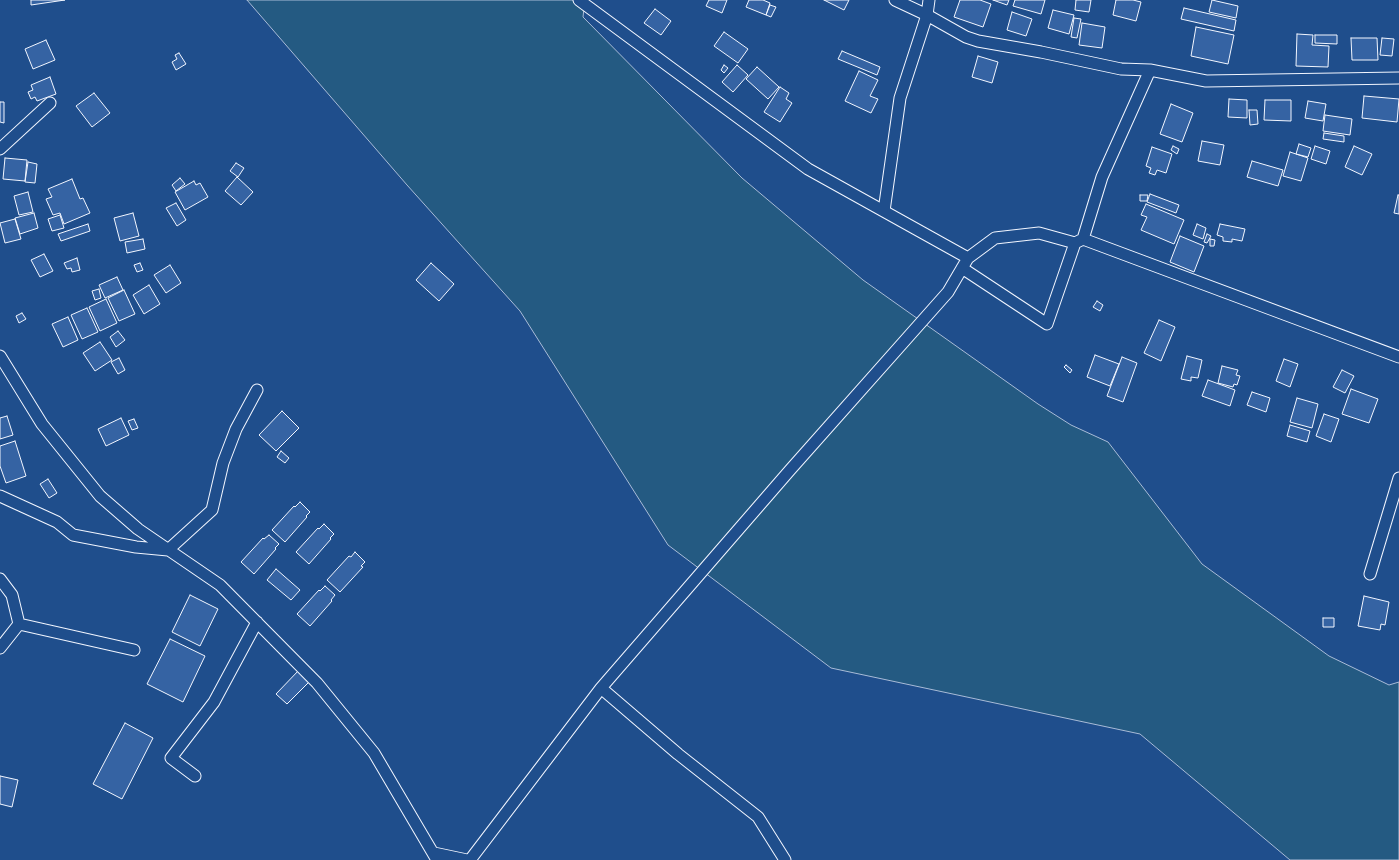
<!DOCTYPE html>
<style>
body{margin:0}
canvas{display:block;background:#1f4e8c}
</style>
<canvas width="1399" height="860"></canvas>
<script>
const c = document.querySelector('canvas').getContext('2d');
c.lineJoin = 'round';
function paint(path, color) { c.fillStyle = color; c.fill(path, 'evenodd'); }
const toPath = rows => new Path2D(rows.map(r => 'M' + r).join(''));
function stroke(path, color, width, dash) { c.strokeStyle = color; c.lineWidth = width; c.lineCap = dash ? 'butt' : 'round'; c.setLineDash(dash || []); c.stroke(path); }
const green = toPath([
 [247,0,585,0,583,17,742,178,863,280,1038,404,1071,425,1108,442,1202,564,1329,656,1389,685,1399,682,1399,860,1290,860,1140,734,831,668,668,545,520,311,407,185,247,0]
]);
paint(green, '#245a82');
stroke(green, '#a8bbd7', 1);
const building = toPath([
 [31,0,65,0,31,5,31,0],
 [709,0,727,0,722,13,706,6,709,0],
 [749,0,763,0,770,3,766,15,746,7,749,0],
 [824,0,849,0,844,10,824,0],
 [960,0,980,0,991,4,983,27,954,17,960,0],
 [993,0,1009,0,1007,5,993,0],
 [1015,0,1045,0,1041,14,1013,6,1015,0],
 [1076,0,1091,0,1089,12,1075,10,1076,0],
 [1116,0,1133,0,1141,2,1136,21,1113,15,1116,0],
 [1212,0,1238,6,1236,18,1209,12,1212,0],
 [770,5,776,7,771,17,766,15,770,5],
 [1184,8,1236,20,1234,31,1181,19,1184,8],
 [655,9,671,21,661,35,644,23,655,9],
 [1053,10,1074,15,1069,34,1048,28,1053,10],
 [1012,12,1032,19,1026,36,1007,30,1012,12],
 [1074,18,1081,19,1077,38,1071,37,1074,18],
 [1082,23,1105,27,1102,48,1079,45,1082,23],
 [1196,27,1234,35,1228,64,1191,56,1196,27],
 [724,32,748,49,738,63,714,46,724,32],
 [1297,34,1313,35,1312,45,1329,46,1328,67,1296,66,1297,34],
 [1315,35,1337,35,1337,44,1315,43,1315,35],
 [1351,38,1377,38,1378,60,1352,60,1351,38],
 [1382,38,1394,39,1392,56,1380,55,1382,38],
 [46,40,55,60,33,69,25,49,46,40],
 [842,51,880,67,877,75,838,59,842,51],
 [179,53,186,64,176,70,172,62,177,59,175,55,179,53],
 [978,56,998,62,992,83,972,77,978,56],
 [724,65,728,68,724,73,721,70,724,65],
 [737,65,748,75,733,92,722,82,737,65],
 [757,67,779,87,768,99,746,79,757,67],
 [859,71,878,80,870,96,878,99,871,113,845,101,859,71],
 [50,77,56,94,37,101,35,97,31,99,28,92,33,90,31,85,50,77],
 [780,87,789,93,786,99,792,103,780,122,764,112,780,87],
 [94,93,110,113,92,127,76,106,94,93],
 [1364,96,1399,99,1397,122,1362,118,1364,96],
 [1229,99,1247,100,1247,118,1228,117,1229,99],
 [1265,100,1291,100,1291,121,1264,120,1265,100],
 [1308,101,1326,104,1323,121,1305,118,1308,101],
 [0,102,4,102,4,123,0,122,0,102],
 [1171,104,1193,113,1182,142,1160,134,1171,104],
 [1249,110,1257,110,1258,124,1250,125,1249,110],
 [1325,115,1352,119,1350,135,1323,131,1325,115],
 [1324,133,1344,136,1344,142,1323,139,1324,133],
 [1202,141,1224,145,1220,165,1198,161,1202,141],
 [1299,144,1311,148,1308,157,1296,154,1299,144],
 [1173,146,1179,149,1177,154,1171,150,1173,146],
 [1315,146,1330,151,1326,164,1311,159,1315,146],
 [1354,146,1372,154,1362,175,1345,167,1354,146],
 [1152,147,1172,154,1166,173,1157,170,1155,175,1149,173,1151,168,1146,166,1152,147],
 [1290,152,1308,158,1301,181,1283,176,1290,152],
 [5,158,27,160,25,181,3,179,5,158],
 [1252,161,1283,170,1278,186,1247,177,1252,161],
 [28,162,37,164,35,183,25,182,28,162],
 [236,163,244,168,238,177,230,171,236,163],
 [237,177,253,192,241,205,225,191,237,177],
 [180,178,185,184,176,191,172,185,180,178],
 [72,179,80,199,83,198,90,213,64,224,60,213,53,215,46,199,52,197,48,189,72,179],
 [194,181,196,185,200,183,208,197,185,210,175,192,194,181],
 [28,192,33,212,19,215,14,196,28,192],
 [1150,194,1179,205,1176,213,1147,202,1150,194],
 [1140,195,1148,195,1147,201,1140,201,1140,195],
 [1398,195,1399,195,1399,214,1394,213,1398,195],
 [176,203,186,220,177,226,166,208,176,203],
 [1146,204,1184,220,1174,244,1141,230,1147,217,1141,215,1146,204],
 [34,213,38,228,20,234,15,218,34,213],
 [133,213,139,236,120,241,114,218,133,213],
 [60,215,64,228,52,231,48,219,60,215],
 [15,219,21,239,5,243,0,223,15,219],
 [88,224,90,231,61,241,58,234,88,224],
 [1197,224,1206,228,1203,239,1193,235,1197,224],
 [1220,224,1245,229,1242,241,1232,239,1232,242,1223,241,1223,237,1217,235,1220,224],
 [1207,234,1211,236,1207,243,1204,242,1207,234],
 [1180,236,1204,246,1194,272,1170,262,1180,236],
 [143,239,145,249,127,253,125,242,143,239],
 [1210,239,1215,240,1214,246,1210,246,1210,239],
 [44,254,53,271,40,277,31,260,44,254],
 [77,258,80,270,72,272,71,268,67,269,64,263,77,258],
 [140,263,143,270,137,272,134,265,140,263],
 [431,263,454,284,439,301,416,280,431,263],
 [170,265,181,283,166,293,154,275,170,265],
 [117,277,123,290,105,298,99,285,117,277],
 [149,285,160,304,144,314,133,295,149,285],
 [99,289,101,298,95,300,92,291,99,289],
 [124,290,135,314,119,321,108,298,124,290],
 [106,299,117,323,100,331,89,307,106,299],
 [1097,301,1103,305,1100,311,1093,307,1097,301],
 [87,308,98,332,82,339,71,315,87,308],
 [22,313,26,319,19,323,16,316,22,313],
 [68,317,78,340,63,347,52,324,68,317],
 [1159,320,1175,327,1161,361,1144,353,1159,320],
 [118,331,125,340,116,347,110,337,118,331],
 [100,342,112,360,95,371,83,353,100,342],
 [1095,355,1119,364,1110,386,1087,377,1095,355],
 [1187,356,1202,360,1198,378,1191,377,1191,381,1181,379,1187,356],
 [1122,357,1137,363,1123,402,1107,396,1122,357],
 [119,358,125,370,118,374,111,362,119,358],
 [1284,359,1298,364,1290,387,1276,381,1284,359],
 [1066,365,1072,370,1070,373,1064,367,1066,365],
 [1222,366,1238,370,1236,375,1240,376,1237,385,1234,384,1233,387,1218,383,1222,366],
 [1342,370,1354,376,1345,393,1333,387,1342,370],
 [1208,380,1235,390,1230,406,1202,396,1208,380],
 [1351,389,1378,399,1369,423,1342,414,1351,389],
 [1252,392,1270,398,1266,412,1247,405,1252,392],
 [1297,398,1318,404,1312,428,1290,422,1297,398],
 [282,411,299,428,276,451,259,435,282,411],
 [1324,414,1339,419,1331,442,1316,436,1324,414],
 [7,416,13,435,0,439,0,418,7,416],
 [121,418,129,435,106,446,98,429,121,418],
 [134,419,138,428,132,430,128,421,134,419],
 [1290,425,1310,431,1307,442,1287,436,1290,425],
 [15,441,26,476,6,483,0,466,0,446,15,441],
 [281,451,289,458,285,463,277,457,281,451],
 [48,479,57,493,49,498,40,484,48,479],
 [300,502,310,512,306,516,307,517,285,542,272,530,294,506,295,507,300,502],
 [324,524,334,534,330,538,331,539,309,564,296,552,318,528,319,529,324,524],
 [269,535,279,544,275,548,276,549,254,574,241,562,263,538,264,539,269,535],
 [355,552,365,562,361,566,363,567,340,592,327,580,349,556,351,557,355,552],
 [276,569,300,590,291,600,267,580,276,569],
 [325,586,335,595,331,600,332,601,310,626,297,614,319,590,320,591,325,586],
 [190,595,218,609,200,646,172,632,190,595],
 [1364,596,1389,602,1385,625,1381,624,1380,630,1358,626,1364,596],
 [1323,618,1334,618,1334,627,1323,627,1323,618],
 [170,639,205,656,183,702,147,684,170,639],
 [300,669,311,680,287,704,276,694,300,669],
 [125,723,153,738,122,799,93,784,125,723],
 [0,776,18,780,12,807,0,804,0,776]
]);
paint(building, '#3563a3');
stroke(building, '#f2f6ff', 1);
const street = toPath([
 [579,0,808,169,968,258,995,238,1039,233,1075,243,1083,239,1399,357],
 [895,0,927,15,966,37,978,41,1041,52,1121,69,1150,70,1206,81,1399,78],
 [0,149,50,103],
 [884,211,900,98,927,15,929,0],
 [1083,239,1102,177,1150,70],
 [962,268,1047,324,1075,243],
 [0,356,42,424,100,496,138,529,220,585,317,683,374,753,437,860],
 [0,496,57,522,73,535,136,547,168,550,212,510,223,463,236,429,257,390],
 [1370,574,1399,478],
 [0,579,12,595,19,624,134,650],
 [0,648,19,624],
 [601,688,678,754,758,817,785,860],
 [195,776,171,758,214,702,257,622],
 [434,853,467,860],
 [470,860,601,688,790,470,948,292,968,258]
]);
stroke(street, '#f2f6ff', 13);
stroke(street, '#1f4e8c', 11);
</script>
